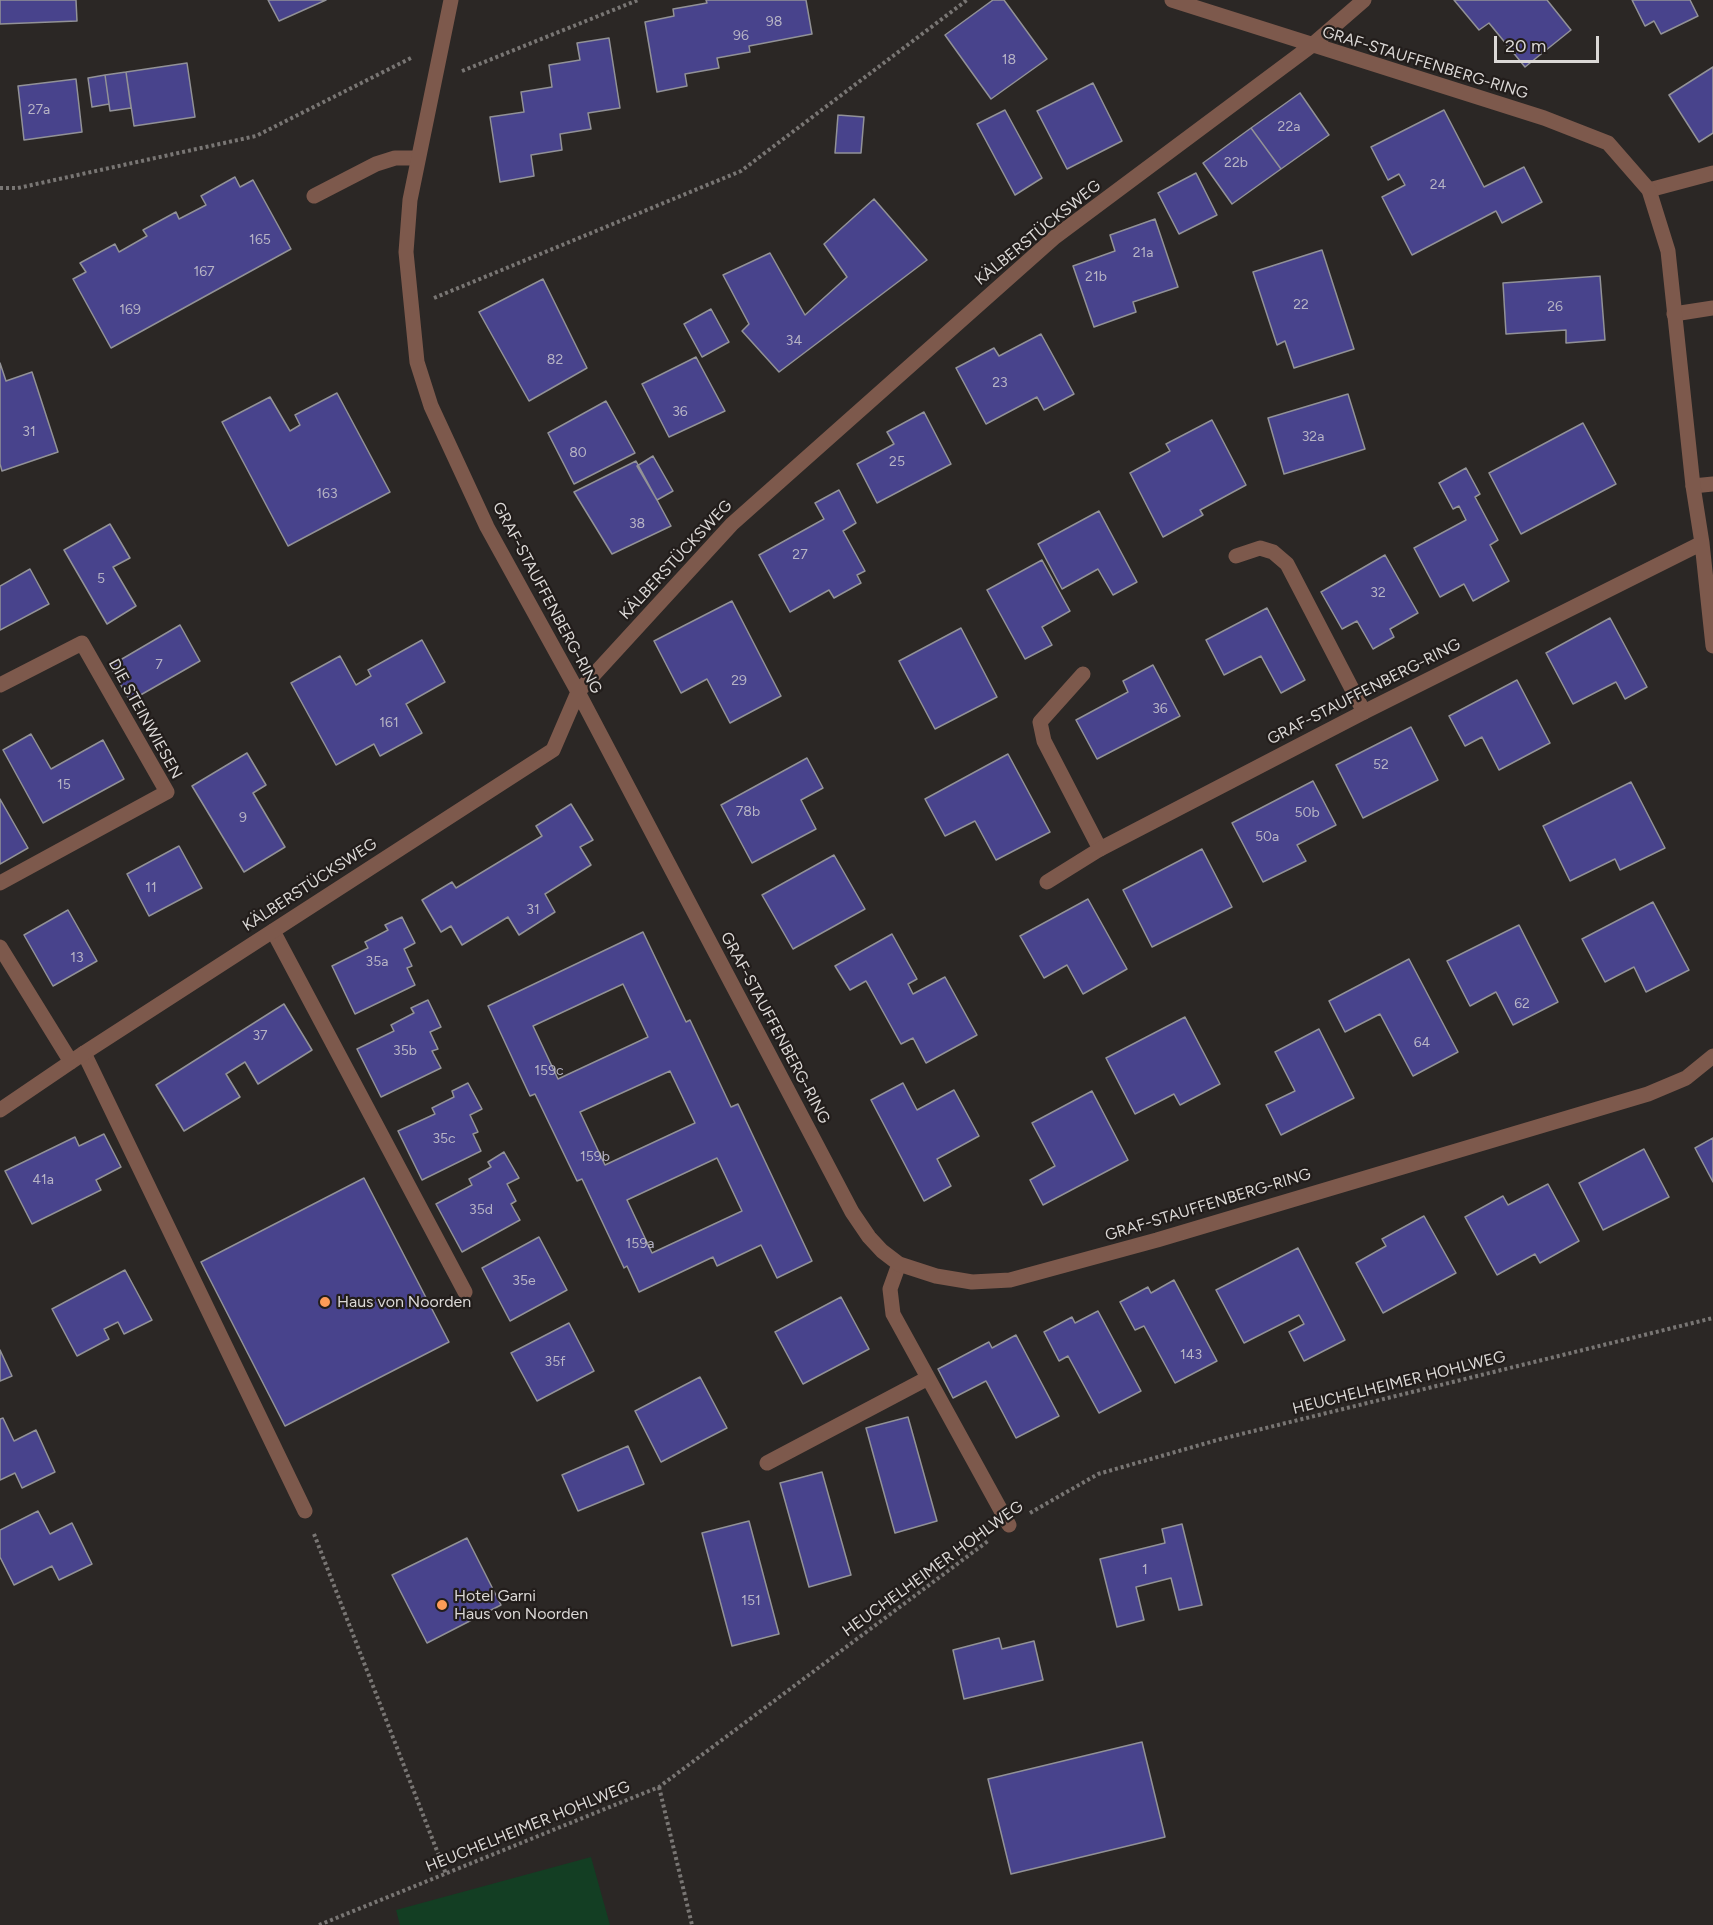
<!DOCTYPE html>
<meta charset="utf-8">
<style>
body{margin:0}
#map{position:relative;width:1713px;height:1925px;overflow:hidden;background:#2b2725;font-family:Figtree,sans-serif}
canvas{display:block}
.scale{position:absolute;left:1494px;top:36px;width:105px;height:27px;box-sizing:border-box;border:3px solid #dbd8d6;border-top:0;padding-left:8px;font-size:18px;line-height:21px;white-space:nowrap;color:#dbd8d6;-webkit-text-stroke:4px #221d1b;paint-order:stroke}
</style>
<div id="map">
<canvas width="1713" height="1925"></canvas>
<div class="scale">20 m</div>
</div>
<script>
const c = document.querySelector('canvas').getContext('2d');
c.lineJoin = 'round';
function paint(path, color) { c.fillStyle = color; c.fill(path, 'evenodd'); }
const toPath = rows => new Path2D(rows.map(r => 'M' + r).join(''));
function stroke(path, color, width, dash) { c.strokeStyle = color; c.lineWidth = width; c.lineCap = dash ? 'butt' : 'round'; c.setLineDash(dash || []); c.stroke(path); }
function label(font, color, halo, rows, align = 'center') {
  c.font = font + ' Figtree,sans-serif'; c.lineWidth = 4.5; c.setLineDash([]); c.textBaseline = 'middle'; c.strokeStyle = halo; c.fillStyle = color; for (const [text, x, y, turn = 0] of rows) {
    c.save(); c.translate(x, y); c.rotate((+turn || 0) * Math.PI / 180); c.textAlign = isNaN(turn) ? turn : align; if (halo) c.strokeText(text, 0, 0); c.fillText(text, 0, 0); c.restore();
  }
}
paint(toPath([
 [591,1857,610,1925,400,1925,396,1910]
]), '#133e23');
const building = toPath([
 [0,0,76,0,77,21,0,24,0,0],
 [268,0,326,0,279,21,268,0],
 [706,0,806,0,812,34,749,46,750,52,717,58,719,68,685,74,687,86,657,92,645,22,674,16,673,9,707,3,706,0],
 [993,0,1004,0,1047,59,991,99,945,35,993,0],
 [1454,0,1547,0,1571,30,1525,67,1489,23,1479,30,1454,0],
 [1632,0,1690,0,1698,16,1661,34,1654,21,1645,26,1632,0],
 [609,38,620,108,588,113,591,129,560,134,562,150,531,155,534,176,500,182,490,117,524,112,521,92,552,87,549,65,580,60,577,43,609,38],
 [187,63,195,117,134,126,126,72,187,63],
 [1713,67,1713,133,1699,142,1669,95,1713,67],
 [126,72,131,108,110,111,105,75,126,72],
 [105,75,109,104,92,107,88,78,105,75],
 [76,79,82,132,24,140,18,86,76,79],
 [1093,83,1122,141,1067,169,1037,111,1093,83],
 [1300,93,1329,135,1281,169,1251,128,1300,93],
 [1005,110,1042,178,1015,195,977,124,1005,110],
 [1444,110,1484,187,1524,167,1542,202,1502,223,1496,211,1412,255,1382,197,1405,185,1399,174,1388,180,1371,147,1444,110],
 [838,115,864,117,861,153,835,153,838,115],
 [1251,128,1281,169,1232,204,1203,163,1251,128],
 [1196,173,1217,215,1179,234,1158,193,1196,173],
 [235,177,240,187,253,180,291,249,111,348,73,279,86,272,80,263,115,244,119,252,147,236,143,230,176,212,179,219,206,205,201,196,235,177],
 [874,199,927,260,779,372,742,331,749,324,723,275,770,253,805,315,847,277,824,244,874,199],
 [1155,219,1178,287,1133,302,1136,312,1094,327,1073,266,1115,251,1110,235,1155,219],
 [1322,250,1354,349,1294,368,1285,341,1277,345,1253,272,1322,250],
 [1600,276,1605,340,1566,343,1566,330,1506,334,1503,283,1600,276],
 [543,279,587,368,529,401,479,312,543,279],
 [711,309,729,342,702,357,684,324,711,309],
 [1041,334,1074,394,1044,410,1037,397,986,424,956,368,994,348,999,356,1041,334],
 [696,357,725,411,669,437,642,384,696,357],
 [0,363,6,381,32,372,58,452,2,471,0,464,0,363],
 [337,393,390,492,288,546,222,422,270,397,290,431,300,425,295,415,337,393],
 [1348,394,1365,449,1284,474,1268,418,1348,394],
 [606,401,635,453,574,484,548,433,606,401],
 [924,412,951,464,877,503,857,464,894,444,887,432,924,412],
 [1212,420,1246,485,1200,510,1203,515,1163,537,1130,473,1170,451,1166,444,1212,420],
 [1583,423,1616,484,1521,534,1489,473,1583,423],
 [653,456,673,491,657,500,637,466,653,456],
 [636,461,671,526,612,554,574,492,636,461],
 [1466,468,1480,494,1475,497,1498,540,1490,545,1509,581,1473,601,1464,584,1440,597,1414,548,1466,520,1459,506,1453,509,1439,483,1466,468],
 [839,490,856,523,843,531,865,571,857,575,861,583,834,598,829,590,790,612,759,555,824,519,815,503,839,490],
 [1099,511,1137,582,1113,595,1098,569,1062,589,1038,544,1099,511],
 [110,524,130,558,113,567,136,606,107,624,64,550,110,524],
 [1385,555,1418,613,1390,629,1394,637,1373,649,1357,621,1342,629,1321,592,1385,555],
 [1042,560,1070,611,1042,627,1052,645,1025,659,987,590,1042,560],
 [30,569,49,604,0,630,0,586,30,569],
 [732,601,781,696,730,723,707,679,681,693,654,641,732,601],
 [1267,608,1305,680,1281,693,1261,656,1224,675,1206,640,1267,608],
 [1610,618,1647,687,1625,699,1616,682,1573,704,1546,653,1610,618],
 [180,625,200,661,130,701,110,666,180,625],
 [961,628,997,697,935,729,899,661,961,628],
 [422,640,445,682,406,704,422,733,380,756,374,744,336,765,291,683,340,656,356,685,371,676,368,670,422,640],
 [1153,665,1180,716,1097,759,1076,720,1128,692,1123,681,1153,665],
 [1517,680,1550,743,1499,770,1482,737,1465,746,1449,716,1517,680],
 [1411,727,1438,780,1363,818,1336,765,1411,727],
 [31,734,51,769,103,740,124,779,43,823,3,750,31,734],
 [247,753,266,785,253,793,285,847,244,872,192,786,247,753],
 [1008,754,1050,832,996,860,975,821,945,836,925,799,1008,754],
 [807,758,823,788,801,800,816,829,752,863,721,805,807,758],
 [1313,781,1336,825,1297,845,1306,861,1263,882,1232,823,1313,781],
 [1631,782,1665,848,1620,870,1615,859,1570,881,1543,826,1631,782],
 [0,799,28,848,0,864,0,799],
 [571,804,593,840,580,847,591,865,545,894,555,912,519,935,508,917,462,945,451,926,441,932,422,900,452,882,456,888,542,836,536,826,571,804],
 [179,846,202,888,149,916,127,874,179,846],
 [1202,849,1232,907,1152,947,1123,890,1202,849],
 [834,855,865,909,793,949,762,895,834,855],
 [1088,899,1127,969,1083,994,1067,965,1044,978,1020,936,1088,899],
 [1653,902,1689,970,1646,992,1634,967,1605,982,1582,939,1653,902],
 [68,910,97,961,53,986,24,935,68,910],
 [402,917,415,943,404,949,412,966,407,968,415,985,355,1014,332,966,368,948,365,942,388,930,385,925,402,917],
 [1519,925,1558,1002,1513,1025,1496,992,1470,1006,1447,961,1519,925],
 [643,932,686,1022,690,1020,731,1107,738,1104,812,1261,777,1278,761,1245,717,1266,713,1257,639,1292,627,1266,624,1268,582,1179,577,1181,535,1094,530,1096,488,1006,643,932],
 [623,984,648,1037,558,1079,533,1026,623,984],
 [670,1071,695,1123,605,1165,580,1112,670,1071],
 [717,1158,742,1211,652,1253,627,1200,717,1158],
 [892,934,917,979,908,984,913,994,945,977,977,1035,926,1063,913,1038,901,1044,866,981,850,990,835,966,892,934],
 [1409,959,1458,1052,1413,1076,1380,1014,1345,1032,1329,1001,1409,959],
 [428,1000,441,1027,430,1032,438,1049,432,1051,441,1068,381,1097,357,1049,394,1031,391,1025,414,1013,411,1008,428,1000],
 [284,1004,312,1050,258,1084,245,1062,226,1074,240,1097,184,1131,156,1085,284,1004],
 [1185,1017,1220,1084,1180,1105,1174,1094,1135,1114,1106,1058,1185,1017],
 [1319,1029,1354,1098,1281,1135,1266,1105,1295,1091,1275,1052,1319,1029],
 [468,1083,482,1109,470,1115,478,1132,473,1134,481,1151,422,1180,398,1131,435,1114,432,1108,454,1097,452,1091,468,1083],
 [903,1083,917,1110,954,1090,979,1136,937,1159,951,1186,924,1201,871,1100,903,1083],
 [1092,1091,1128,1160,1043,1205,1030,1180,1055,1166,1032,1123,1092,1091],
 [104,1134,121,1167,96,1180,101,1190,32,1224,5,1171,75,1137,79,1146,104,1134],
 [1713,1138,1713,1182,1695,1148,1713,1138],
 [1644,1149,1669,1197,1603,1230,1579,1183,1644,1149],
 [504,1152,519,1178,507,1184,516,1201,511,1204,520,1220,462,1252,436,1204,472,1185,469,1179,491,1167,488,1162,504,1152],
 [364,1178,449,1342,285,1426,201,1262,364,1178],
 [1548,1184,1579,1241,1540,1263,1535,1254,1497,1275,1465,1217,1503,1196,1508,1205,1548,1184],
 [1424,1216,1456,1273,1383,1313,1356,1263,1386,1246,1382,1239,1424,1216],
 [539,1237,567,1290,510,1321,482,1268,539,1237],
 [1298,1248,1345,1340,1304,1361,1289,1332,1304,1324,1299,1315,1244,1343,1216,1290,1298,1248],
 [125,1270,152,1320,124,1334,118,1322,104,1329,109,1339,77,1356,52,1309,125,1270],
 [1174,1280,1217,1361,1175,1383,1144,1326,1135,1330,1120,1302,1148,1287,1151,1293,1174,1280],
 [841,1297,869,1349,803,1384,775,1332,841,1297],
 [1098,1311,1141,1391,1099,1413,1068,1356,1059,1361,1044,1332,1072,1317,1075,1323,1098,1311],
 [569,1323,594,1371,537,1401,511,1353,569,1323],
 [1016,1335,1059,1416,1016,1438,986,1381,953,1398,938,1369,989,1342,992,1348,1016,1335],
 [0,1350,12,1376,0,1381,0,1350],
 [700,1377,727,1428,661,1462,635,1411,700,1377],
 [908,1417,937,1521,895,1533,866,1428,908,1417],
 [3,1418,14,1441,36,1430,55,1472,22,1488,15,1473,0,1480,0,1419,3,1418],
 [628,1446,644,1484,578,1511,562,1475,628,1446],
 [822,1472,851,1575,809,1587,780,1483,822,1472],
 [38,1511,50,1534,72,1523,92,1564,59,1580,52,1566,14,1585,0,1557,0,1530,38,1511],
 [749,1521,779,1634,732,1646,702,1533,749,1521],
 [1182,1524,1202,1605,1179,1610,1171,1578,1136,1587,1144,1620,1117,1627,1100,1559,1165,1543,1162,1529,1182,1524],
 [467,1538,501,1605,427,1643,392,1575,467,1538],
 [999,1638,1002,1649,1034,1641,1043,1680,964,1699,953,1650,999,1638],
 [1142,1742,1165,1837,1011,1874,988,1779,1142,1742]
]);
paint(building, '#48438c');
stroke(building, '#929297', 1.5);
stroke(toPath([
 [462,71,638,0],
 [0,188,18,188,256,136,413,57],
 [434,298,741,171,967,0],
 [1030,1513,1098,1474,1221,1439,1713,1318],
 [314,1534,446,1874],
 [659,1787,692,1925],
 [319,1925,659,1787,988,1541]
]), '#797674', 4, [3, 3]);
stroke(toPath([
 [1649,190,1713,173],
 [314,196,376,164,395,158,417,158],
 [1674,314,1713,308],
 [1693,486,1713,484],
 [1236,556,1260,548,1273,552,1287,564,1364,712],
 [1083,674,1040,722,1044,741,1100,849],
 [0,685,82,643,167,792,0,883],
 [273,931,465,1292],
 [84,1053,305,1511],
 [899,1264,890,1289,893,1314,1009,1525],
 [767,1463,928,1378]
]), '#7d594c', 15);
stroke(toPath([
 [451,0,410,200,406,252,417,362,431,406,487,527,578,692,852,1212,869,1237,882,1251,899,1264,936,1276,972,1282,1010,1280,1157,1240,1648,1094,1686,1078,1713,1056],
 [1172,0,1544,118,1608,143,1649,190,1668,251,1693,486,1702,543,1713,646],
 [1047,882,1100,849,1364,712,1702,543],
 [0,947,71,1062],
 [0,1110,84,1053,553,750,578,692,732,524,1055,237,1311,46,1364,0]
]), '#7d594c', 15);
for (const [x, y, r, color] of [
 [325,1302,6,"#fe9c57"],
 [442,1605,6,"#fe9c57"]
]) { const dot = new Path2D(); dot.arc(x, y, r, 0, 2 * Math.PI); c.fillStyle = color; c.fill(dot); stroke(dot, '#221d1b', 2); }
label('14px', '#b6b3c4', null, [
 ["98",774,22],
 ["96",741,36],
 ["18",1009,60],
 ["27a",39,110],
 ["22a",1289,127],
 ["22b",1236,163],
 ["24",1438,185],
 ["165",260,240],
 ["21a",1143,253],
 ["167",204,272],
 ["21b",1096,277],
 ["22",1301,305],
 ["26",1555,307],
 ["169",130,310],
 ["34",794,341],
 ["82",555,360],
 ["23",1000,383],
 ["36",680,412],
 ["31",29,432],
 ["32a",1313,437],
 ["80",578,453],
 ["25",897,462],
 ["163",327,494],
 ["38",637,524],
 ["27",800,555],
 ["5",101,579],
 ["32",1378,593],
 ["7",159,665],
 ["29",739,681],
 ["36",1160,709],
 ["161",389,723],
 ["52",1381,765],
 ["15",64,785],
 ["78b",748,812],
 ["50b",1307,813],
 ["9",243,818],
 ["50a",1267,837],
 ["11",151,888],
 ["31",533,910],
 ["13",77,958],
 ["35a",377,962],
 ["62",1522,1004],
 ["37",260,1036],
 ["64",1422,1043],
 ["35b",405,1051],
 ["159c",549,1071],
 ["35c",444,1139],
 ["159b",595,1157],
 ["41a",43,1180],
 ["35d",481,1210],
 ["159a",640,1244],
 ["35e",524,1281],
 ["143",1191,1355],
 ["35f",555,1362],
 ["1",1145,1570],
 ["151",751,1601]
]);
label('16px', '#dbd8d6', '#221d1b', [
 ["GRAF-STAUFFENBERG-RING",1425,63,17],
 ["KÄLBERSTÜCKSWEG",1038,233,-39],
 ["KÄLBERSTÜCKSWEG",676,560,-47],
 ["GRAF-STAUFFENBERG-RING",547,598,62],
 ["GRAF-STAUFFENBERG-RING",1364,692,-27],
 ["DIE STEINWIESEN",145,719,61],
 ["KÄLBERSTÜCKSWEG",310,885,-33],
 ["GRAF-STAUFFENBERG-RING",775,1028,62],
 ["GRAF-STAUFFENBERG-RING",1208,1205,-17],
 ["HEUCHELHEIMER HOHLWEG",1399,1383,-14],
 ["HEUCHELHEIMER HOHLWEG",933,1569,-36],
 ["HEUCHELHEIMER HOHLWEG",528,1827,-22]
]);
label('16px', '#dbd8d6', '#221d1b', [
 ["Haus von Noorden",337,1302],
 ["Hotel Garni",454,1596],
 ["Haus von Noorden",454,1614]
], 'left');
</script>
